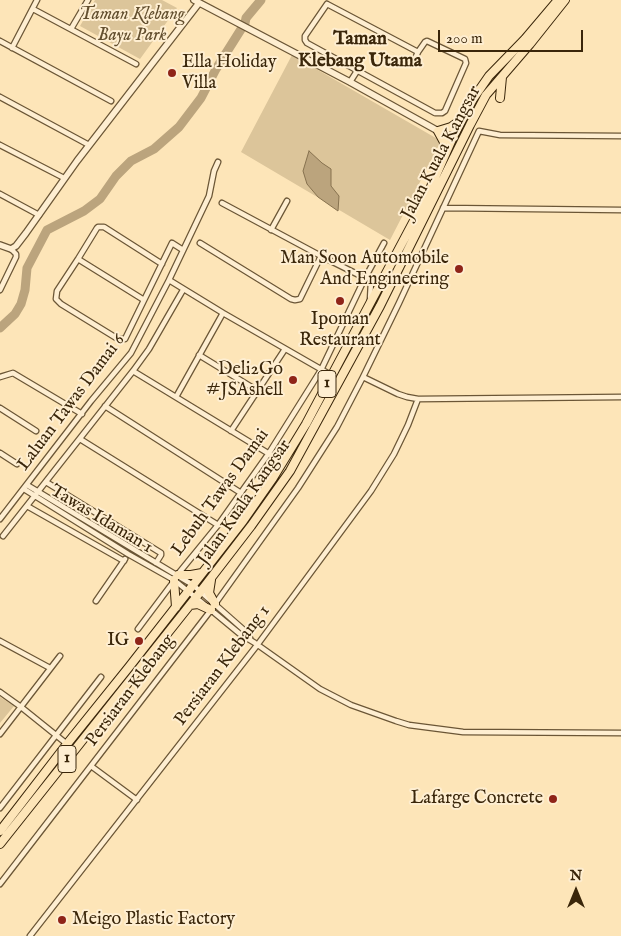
<!DOCTYPE html>
<style>
body{margin:0}
#map{position:relative;width:621px;height:936px;overflow:hidden;background:#fde5b8;font-family:"IM FELL English",serif}
canvas{display:block}
.north{position:absolute;left:551px;top:866px;width:50px;height:50px;-webkit-text-stroke:4px #feeed1;paint-order:stroke;rotate:0deg;font-size:14px;font-weight:700;line-height:20px;text-align:center;color:#3a260a}
.north::after{content:'';display:block;margin:auto;width:18px;height:22px;background:#3a260a;clip-path:polygon(50% 0,100% 100%,50% 72%,0 100%)}
.scale{position:absolute;left:438px;top:30px;width:145px;height:22px;box-sizing:border-box;border:2px solid #3a260a;border-top:0;padding-left:6px;font-size:15px;line-height:18px;white-space:nowrap;color:#3a260a;-webkit-text-stroke:4px #feeed1;paint-order:stroke}
</style>
<div id="map">
<canvas width="621" height="936"></canvas>
<div class="north">N</div>
<div class="scale">200 m</div>
</div>
<script>
const c = document.querySelector('canvas').getContext('2d');
c.lineJoin = 'round';
function paint(path, color) { c.fillStyle = color; c.fill(path, 'evenodd'); }
const toPath = rows => new Path2D(rows.map(r => 'M' + r).join(''));
function stroke(path, color, width, dash) { c.strokeStyle = color; c.lineWidth = width; c.lineCap = dash ? 'butt' : 'round'; c.setLineDash(dash || []); c.stroke(path); }
function label(font, color, halo, rows, align = 'center') {
  c.font = font + ' "IM FELL English",serif'; c.lineWidth = 4; c.setLineDash([]); c.textBaseline = 'middle'; c.strokeStyle = halo; c.fillStyle = color; for (const [text, x, y, turn = 0] of rows) {
    c.save(); c.translate(x, y); c.rotate((+turn || 0) * Math.PI / 180); c.textAlign = isNaN(turn) ? turn : align; if (halo) c.strokeText(text, 0, 0); c.fillText(text, 0, 0); c.restore();
  }
}
paint(toPath([
 [95,0,162,0,177,8,140,59,80,26],
 [292,55,441,141,390,240,241,152],
 [0,697,14,706,0,723]
]), '#dcc59a');
const water = toPath([
 [309,151,322,163,331,169,331,186,339,196,338,211,318,197,307,184,303,171,309,151]
]);
paint(water, '#bba47d');
stroke(water, '#87724f', 1);
stroke(toPath([
 [0,328,15,314,21,304,25,290,27,268,47,230,84,211,100,199,116,176,131,161,154,149,179,127,201,98,216,69,245,23,246,18,261,0]
]), '#bba47d', 9);
const minor = toPath([
 [327,4,418,52,425,42,427,41,465,59,466,63,445,111,442,113,435,113,307,43,305,40,305,36,327,4],
 [33,9,136,64],
 [71,29,88,0],
 [0,41,111,101],
 [12,48,37,0],
 [414,61,418,52],
 [350,82,357,71],
 [0,97,89,145],
 [0,145,64,178],
 [0,194,39,215],
 [222,203,321,256,371,281,374,281,383,276],
 [443,208,621,210],
 [271,230,287,201],
 [200,243,291,299,295,300,300,299,321,256],
 [78,259,144,300],
 [162,264,104,227,98,227,97,228,78,259,57,291,56,299,61,304,118,339,125,339,172,243,183,250],
 [169,280,223,313,331,375],
 [0,290,16,257,16,254,11,249],
 [370,300,371,281],
 [199,355,258,391],
 [133,371,271,455],
 [0,377,13,373,82,414],
 [363,377,398,394,407,397,418,399,621,397],
 [176,397,223,313],
 [105,406,241,493],
 [0,408,36,431],
 [231,431,285,349],
 [80,439,218,525],
 [0,453,17,464],
 [46,482,161,553,161,555,156,563],
 [27,485,193,585,244,630,250,638],
 [24,489,128,554,174,580,205,605],
 [27,506,124,561],
 [0,519,91,401,131,353,169,280,209,196,214,171,218,162],
 [3,536,133,371,149,349,183,290],
 [178,574,218,525,269,453,321,370,364,280,384,243],
 [96,601,125,559],
 [215,604,298,488,337,427,363,377,399,303,479,131,500,135,621,136],
 [211,610,240,634,255,643,320,689,351,705,396,721,409,725,463,732,621,733],
 [138,629,174,581],
 [0,641,50,668],
 [0,692,21,707,67,744],
 [0,734,60,656],
 [91,766,137,800],
 [0,808,101,677],
 [0,884,211,610],
 [30,936,258,644,371,491,394,454,408,425,418,399]
]);
const tertiary = toPath([
 [194,0,350,82,438,131,455,138],
 [0,245,11,249,16,246,26,233,77,161,199,3]
]);
const trunk = toPath([
 [500,98,502,77],
 [444,155,444,142,438,131,451,127,461,120],
 [273,476,275,464,274,457,280,455,289,450],
 [178,575,191,575,202,573],
 [174,580,176,607],
 [211,580,209,593,215,604],
 [190,605,198,604,211,610],
 [0,831,67,744,129,667,243,521,273,478,306,424,426,198,453,137,473,99,489,76,525,39,558,0],
 [0,844,201,591,251,526,290,471,380,306,470,125,486,95,530,44,565,0]
]);
stroke(minor, '#6b5636', 7);
stroke(tertiary, '#6b5636', 8);
stroke(trunk, '#3a260a', 10);
stroke(minor, '#feeed1', 4.5);
stroke(tertiary, '#feeed1', 5.5);
stroke(trunk, '#fde5b8', 8);
for (const [x, y, r, color] of [
 [172,73,5,"#8f2418"],
 [459,269,5,"#8f2418"],
 [340,301,5,"#8f2418"],
 [293,380,5,"#8f2418"],
 [139,641,5,"#8f2418"],
 [553,799,5,"#8f2418"],
 [62,920,5,"#8f2418"]
]) { const dot = new Path2D(); dot.arc(x, y, r, 0, 2 * Math.PI); c.fillStyle = color; c.fill(dot); stroke(dot, '#feeed1', 2); }
for (const [x, y, w] of [
 [327,384,18],
 [67,759,18]
]) { const box = new Path2D(); box.roundRect(x - w / 2, y - 13.5, w, 27, 4); c.fillStyle = '#feeed1'; c.fill(box); stroke(box, '#3a260a', 1); }
label('bold 16px', '#3a260a', null, [
 ["1",327,384],
 ["1",67,759]
]);
label('italic 18px', '#624e2e', '#feeed1', [
 ["Taman Klebang",132,15],
 ["Bayu Park",132,36]
]);
label('18px', '#3a260a', '#feeed1', [
 ["Ella Holiday",182,63,"left"],
 ["Villa",182,84,"left"],
 ["Man Soon Automobile",449,259],
 ["And Engineering",449,280],
 ["Ipoman",340,320,"center"],
 ["Restaurant",340,341,"center"],
 ["Deli2Go",283,370],
 ["#JSAshell",283,391],
 ["IG",129,641],
 ["Lafarge Concrete",543,799],
 ["Meigo Plastic Factory",72,920,"left"]
], 'right');
label('18px', '#3a260a', '#feeed1', [
 ["Jalan Kuala Kangsar",442,153,-62],
 ["Laluan Tawas Damai 6",72,403,-53],
 ["Lebuh Tawas Damai",221,493,-54],
 ["Jalan Kuala Kangsar",245,503,-55],
 ["Tawas Idaman 1",101,520,31],
 ["Persiaran Klebang 1",223,666,-53],
 ["Persiaran Klebang",131,691,-53]
]);
label('bold 19px', '#3a260a', '#feeed1', [
 ["Taman",360,40],
 ["Klebang Utama",360,62]
]);
</script>
